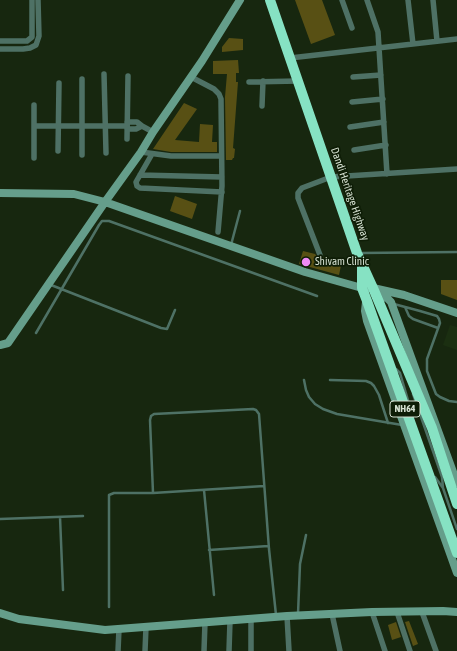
<!DOCTYPE html>
<style>
body{margin:0}
canvas{display:block;background:#17270f}
</style>
<canvas width="457" height="651"></canvas>
<script>
const c = document.querySelector('canvas').getContext('2d');
c.lineJoin = 'round';
function paint(path, color) { c.fillStyle = color; c.fill(path, 'evenodd'); }
const toPath = rows => new Path2D(rows.map(r => 'M' + r).join(''));
function stroke(path, color, width, dash) { c.strokeStyle = color; c.lineWidth = width; c.lineCap = dash ? 'butt' : 'round'; c.setLineDash(dash || []); c.stroke(path); }
function label(font, color, halo, rows, align = 'center') {
  c.font = font + ' "Asap Condensed",sans-serif'; c.lineWidth = 3.5; c.setLineDash([]); c.textBaseline = 'middle'; c.strokeStyle = halo; c.fillStyle = color; for (const [text, x, y, turn = 0] of rows) {
    c.save(); c.translate(x, y); c.rotate((+turn || 0) * Math.PI / 180); c.textAlign = isNaN(turn) ? turn : align; if (halo) c.strokeText(text, 0, 0); c.fillText(text, 0, 0); c.restore();
  }
}
paint(toPath([
 [450,325,457,327,457,350,443,345]
]), '#1b2f11');
paint(toPath([
 [295,0,322,0,335,35,311,44],
 [229,38,243,39,243,50,222,52,222,47],
 [238,60,239,73,236,73,236,82,238,82,233,148,235,149,234,158,233,158,232,160,226,160,225,97,227,74,213,74,213,61],
 [184,103,197,109,175,140,199,142,200,124,213,125,212,142,217,142,217,152,171,152,153,149],
 [175,196,197,204,192,219,170,211],
 [303,251,315,254,319,259,322,259,324,257,342,261,339,275,299,264],
 [441,280,457,280,457,300,441,294],
 [409,621,418,644,413,646,405,622],
 [396,622,401,637,392,640,388,625]
]), '#585014');
stroke(toPath([
 [231,245,240,211],
 [360,253,457,252],
 [51,285,161,328,167,329,175,310],
 [394,304,420,311,437,316,439,319,440,323,427,359,427,371,436,394,440,397,449,401,457,402],
 [405,307,409,316,413,319,438,328],
 [36,333,99,225,102,221,109,221,317,296],
 [396,369,400,373,410,407],
 [304,380,306,390,309,397,315,404,323,409,337,414,402,425],
 [330,380,366,381,371,383,374,386,379,395,388,423],
 [413,394,442,477,443,488,457,529],
 [435,477,443,488],
 [204,490,214,595],
 [153,493,150,420,151,416,154,414,253,409,256,410,259,414,269,549,276,615],
 [60,517,63,590],
 [0,519,83,516],
 [209,550,268,546],
 [109,607,109,495,114,493,153,493,264,486],
 [298,614,300,564,306,535]
]), '#4e7165', 2.5);
stroke(toPath([
 [342,0,352,28],
 [367,0,378,32,387,174],
 [408,0,413,44],
 [433,0,437,41],
 [0,41,27,41,32,37,32,0],
 [0,49,23,49,30,48,36,45,39,36,38,0],
 [290,58,457,39],
 [104,74,106,153],
 [191,77,214,89,219,94,221,99,222,186,218,232],
 [353,77,381,75],
 [82,79,82,155],
 [249,82,298,81],
 [352,102,383,99],
 [34,105,34,158],
 [262,106,263,81],
 [127,122,137,122,142,126],
 [34,126,127,126],
 [350,127,384,122],
 [127,129,136,129,142,126,153,132],
 [127,139,128,76],
 [354,150,386,145],
 [58,151,59,83],
 [141,152,171,156,221,156],
 [152,154,136,182,137,186,140,188,222,192],
 [140,175,222,177],
 [320,255,298,198,298,193,302,188,331,177,457,169],
 [372,612,385,651],
 [397,612,410,651],
 [422,612,436,651],
 [332,614,340,651],
 [287,616,289,651],
 [251,619,251,651],
 [118,651,119,629],
 [145,651,146,627],
 [204,651,205,622],
 [229,651,230,621]
]), '#4e7165', 5.5);
stroke(toPath([
 [0,193,74,194,105,202,305,272,362,288,373,288,404,295,457,313],
 [377,296,387,298,391,302,457,483],
 [366,302,365,311,367,321,457,573],
 [0,345,8,343,105,202,141,152,153,132,202,61,240,0],
 [0,613,19,619,105,630,287,616,372,612,443,611,457,612]
]), '#659e8b', 8);
stroke(toPath([
 [270,0,357,253,373,288,432,428,457,504],
 [362,267,362,288,367,301,457,553]
]), '#86e2c3', 10);
for (const [x, y, r, color] of [
 [306,262,5,"#ef8bf6"]
]) { const dot = new Path2D(); dot.arc(x, y, r, 0, 2 * Math.PI); c.fillStyle = color; c.fill(dot); stroke(dot, '#0e1d06', 1.5); }
for (const [x, y, w] of [
 [405,409,30]
]) { const box = new Path2D(); box.roundRect(x - w / 2, y - 8, w, 16, 3); c.fillStyle = '#0e1d06'; c.fill(box); stroke(box, '#d4dfd0', 1); }
label('bold 10px', '#d4dfd0', null, [
 ["NH64",405,409]
]);
label('11px', '#d4dfd0', '#0e1d06', [
 ["Dandi Heritage Highway",350,194,71]
]);
label('11px', '#d4dfd0', '#0e1d06', [
 ["Shivam Clinic",315,262]
], 'left');
</script>
